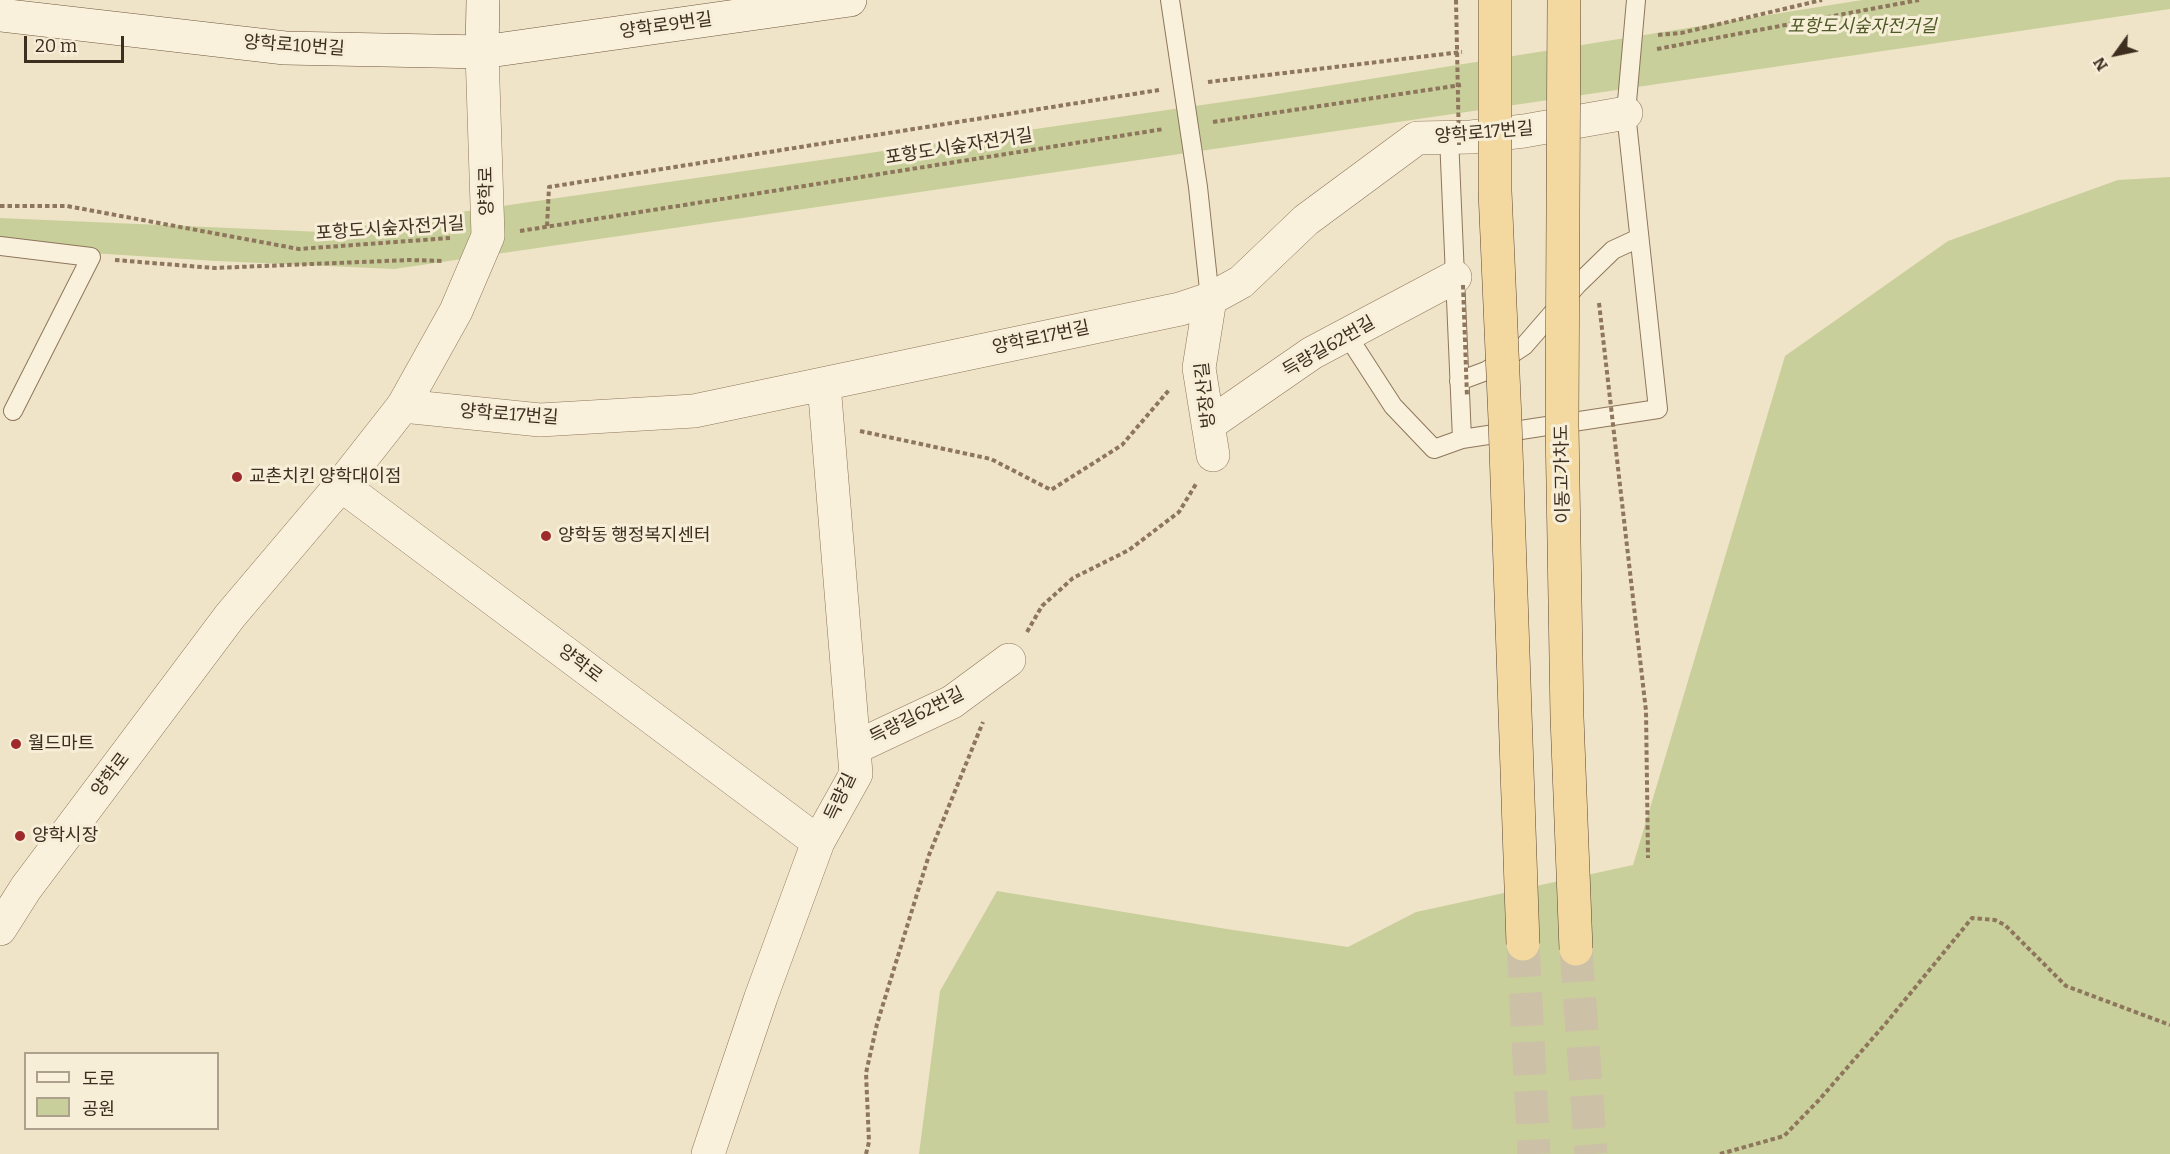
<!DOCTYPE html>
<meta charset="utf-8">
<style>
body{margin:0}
#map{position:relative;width:2170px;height:1154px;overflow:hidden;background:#f0e4c8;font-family:Bitter,"Noto Sans KR",serif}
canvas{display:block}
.legend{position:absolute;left:24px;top:1052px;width:195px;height:78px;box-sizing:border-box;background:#f7eed8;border:2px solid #ada18e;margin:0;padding:8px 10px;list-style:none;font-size:18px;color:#3d2e20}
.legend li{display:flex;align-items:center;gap:12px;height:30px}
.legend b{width:30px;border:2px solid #ada18e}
.north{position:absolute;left:2086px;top:24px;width:60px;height:60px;-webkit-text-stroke:4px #f7eed8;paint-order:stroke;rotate:237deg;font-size:16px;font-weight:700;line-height:24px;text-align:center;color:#3d2e20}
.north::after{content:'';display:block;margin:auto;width:21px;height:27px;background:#3d2e20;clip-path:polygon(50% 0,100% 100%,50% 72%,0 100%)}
.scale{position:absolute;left:24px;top:36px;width:100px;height:27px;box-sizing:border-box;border:3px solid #3d2e20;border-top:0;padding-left:8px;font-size:18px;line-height:21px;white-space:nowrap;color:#3d2e20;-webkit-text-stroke:4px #f7eed8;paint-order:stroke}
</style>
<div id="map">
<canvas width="2170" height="1154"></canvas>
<ul class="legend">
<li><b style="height:8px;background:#faf1dc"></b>도로</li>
<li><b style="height:16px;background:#c9cf9b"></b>공원</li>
</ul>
<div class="north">N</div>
<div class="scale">20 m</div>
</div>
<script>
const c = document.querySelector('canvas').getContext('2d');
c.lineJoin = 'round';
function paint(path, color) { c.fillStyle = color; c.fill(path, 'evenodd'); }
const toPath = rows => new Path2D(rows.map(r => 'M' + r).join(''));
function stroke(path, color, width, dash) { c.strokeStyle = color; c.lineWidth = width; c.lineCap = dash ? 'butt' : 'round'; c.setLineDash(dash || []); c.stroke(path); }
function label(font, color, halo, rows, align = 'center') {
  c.font = font + ' Bitter,"Noto Sans KR",serif'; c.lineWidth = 6; c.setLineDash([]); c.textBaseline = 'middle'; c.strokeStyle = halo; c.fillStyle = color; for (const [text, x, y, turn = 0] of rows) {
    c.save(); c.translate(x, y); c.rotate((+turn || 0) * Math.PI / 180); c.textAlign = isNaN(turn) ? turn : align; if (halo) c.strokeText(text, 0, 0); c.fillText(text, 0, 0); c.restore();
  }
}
paint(toPath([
 [1862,0,2170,0,2170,9,394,269,216,261,75,252,0,242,0,218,322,232,1264,96],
 [2170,177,2170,1154,919,1154,940,991,997,891,1227,929,1348,947,1416,912,1633,865,1785,356,1948,241,2118,180]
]), '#c9cf9b');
stroke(toPath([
 [1523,944,1534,1154],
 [1576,949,1591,1154]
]), '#ccc0a6', 33, [33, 16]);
const service = toPath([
 [1170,0,1198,187,1210,299],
 [1449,137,1462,439,1658,409,1626,113,1636,0],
 [0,246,91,257,13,411],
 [1347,335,1393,406,1434,449,1462,439],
 [1459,381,1486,371,1524,346,1577,285,1613,250,1639,238]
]);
const minor = toPath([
 [1210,299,1199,368,1213,455],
 [403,406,540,420,694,411,1180,309,1210,299,1241,282,1306,220,1417,138,1471,137,1524,131,1626,113],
 [1208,425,1312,353,1455,277],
 [341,485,818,842],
 [854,748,952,702,1009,660],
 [708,1154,761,997,818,842,856,774,824,384]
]);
const tertiary = toPath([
 [0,929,26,888,230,616,341,485,403,406,456,311,488,236,482,52]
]);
const secondary = toPath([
 [0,15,285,48,482,52,850,0],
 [482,52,483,0]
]);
stroke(service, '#8d765c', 20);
stroke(minor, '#8d765c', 34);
stroke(tertiary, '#8d765c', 34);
stroke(secondary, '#6f573f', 34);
stroke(toPath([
 [1658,35,1681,33,1822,0],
 [1657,49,1919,0],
 [1208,82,1462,52],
 [1213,122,1461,85],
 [0,206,67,206,299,249,450,238],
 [547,226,549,187,1159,90],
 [520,231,1164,129],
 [115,260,214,268,410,260,443,261],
 [860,431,991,459,1051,490,1122,445,1169,390],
 [1027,632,1042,606,1073,578,1129,550,1179,512,1196,484],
 [866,1154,869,1142,866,1073,877,1024,929,855,983,722],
 [1720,1154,1784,1136,1819,1100,1886,1023,1972,918,1995,920,2005,925,2066,986,2170,1025]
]), '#8d765c', 4, [4.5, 3]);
stroke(service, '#faf1dc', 18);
stroke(minor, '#faf1dc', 33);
stroke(tertiary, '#faf1dc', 33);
stroke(secondary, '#faf1dc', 33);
const primaryBridge = toPath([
 [1495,0,1495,191,1505,420,1523,944],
 [1564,0,1562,425,1567,717,1576,949]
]);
stroke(primaryBridge, '#5b4430', 34, []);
stroke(toPath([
 [1456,0,1459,145],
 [1463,285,1467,397],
 [1599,303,1646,711,1648,858]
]), '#8d765c', 4, [4.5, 3]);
stroke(primaryBridge, '#f3d9a0', 33);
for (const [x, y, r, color] of [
 [237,477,6,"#9e2a2b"],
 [546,536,6,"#9e2a2b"],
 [16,744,6,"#9e2a2b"],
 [20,836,6,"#9e2a2b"]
]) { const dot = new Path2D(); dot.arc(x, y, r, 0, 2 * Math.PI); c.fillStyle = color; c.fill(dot); stroke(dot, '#f7eed8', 2); }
label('18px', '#3d2e20', '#f7eed8', [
 ["양학로9번길",666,26,-8],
 ["양학로10번길",294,46,4],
 ["양학로17번길",1484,133,-5],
 ["포항도시숲자전거길",959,147,-9],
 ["양학로",487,191,-91],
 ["포항도시숲자전거길",390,229,-4],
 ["양학로17번길",1041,338,-12],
 ["득량길62번길",1329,347,-30],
 ["방장산길",1206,395,-96],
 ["양학로17번길",509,415,4],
 ["이동고가차도",1563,474,-91],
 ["양학로",580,664,37],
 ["득량길62번길",917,716,-27],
 ["양학로",111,775,-53],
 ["득량길",841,797,-65]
]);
label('italic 18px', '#4d5a26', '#f7eed8', [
 ["포항도시숲자전거길",1862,27]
]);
label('18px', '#3d2e20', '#f7eed8', [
 ["교촌치킨 양학대이점",249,477],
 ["양학동 행정복지센터",558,536],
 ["월드마트",28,744],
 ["양학시장",32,836]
], 'left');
</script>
